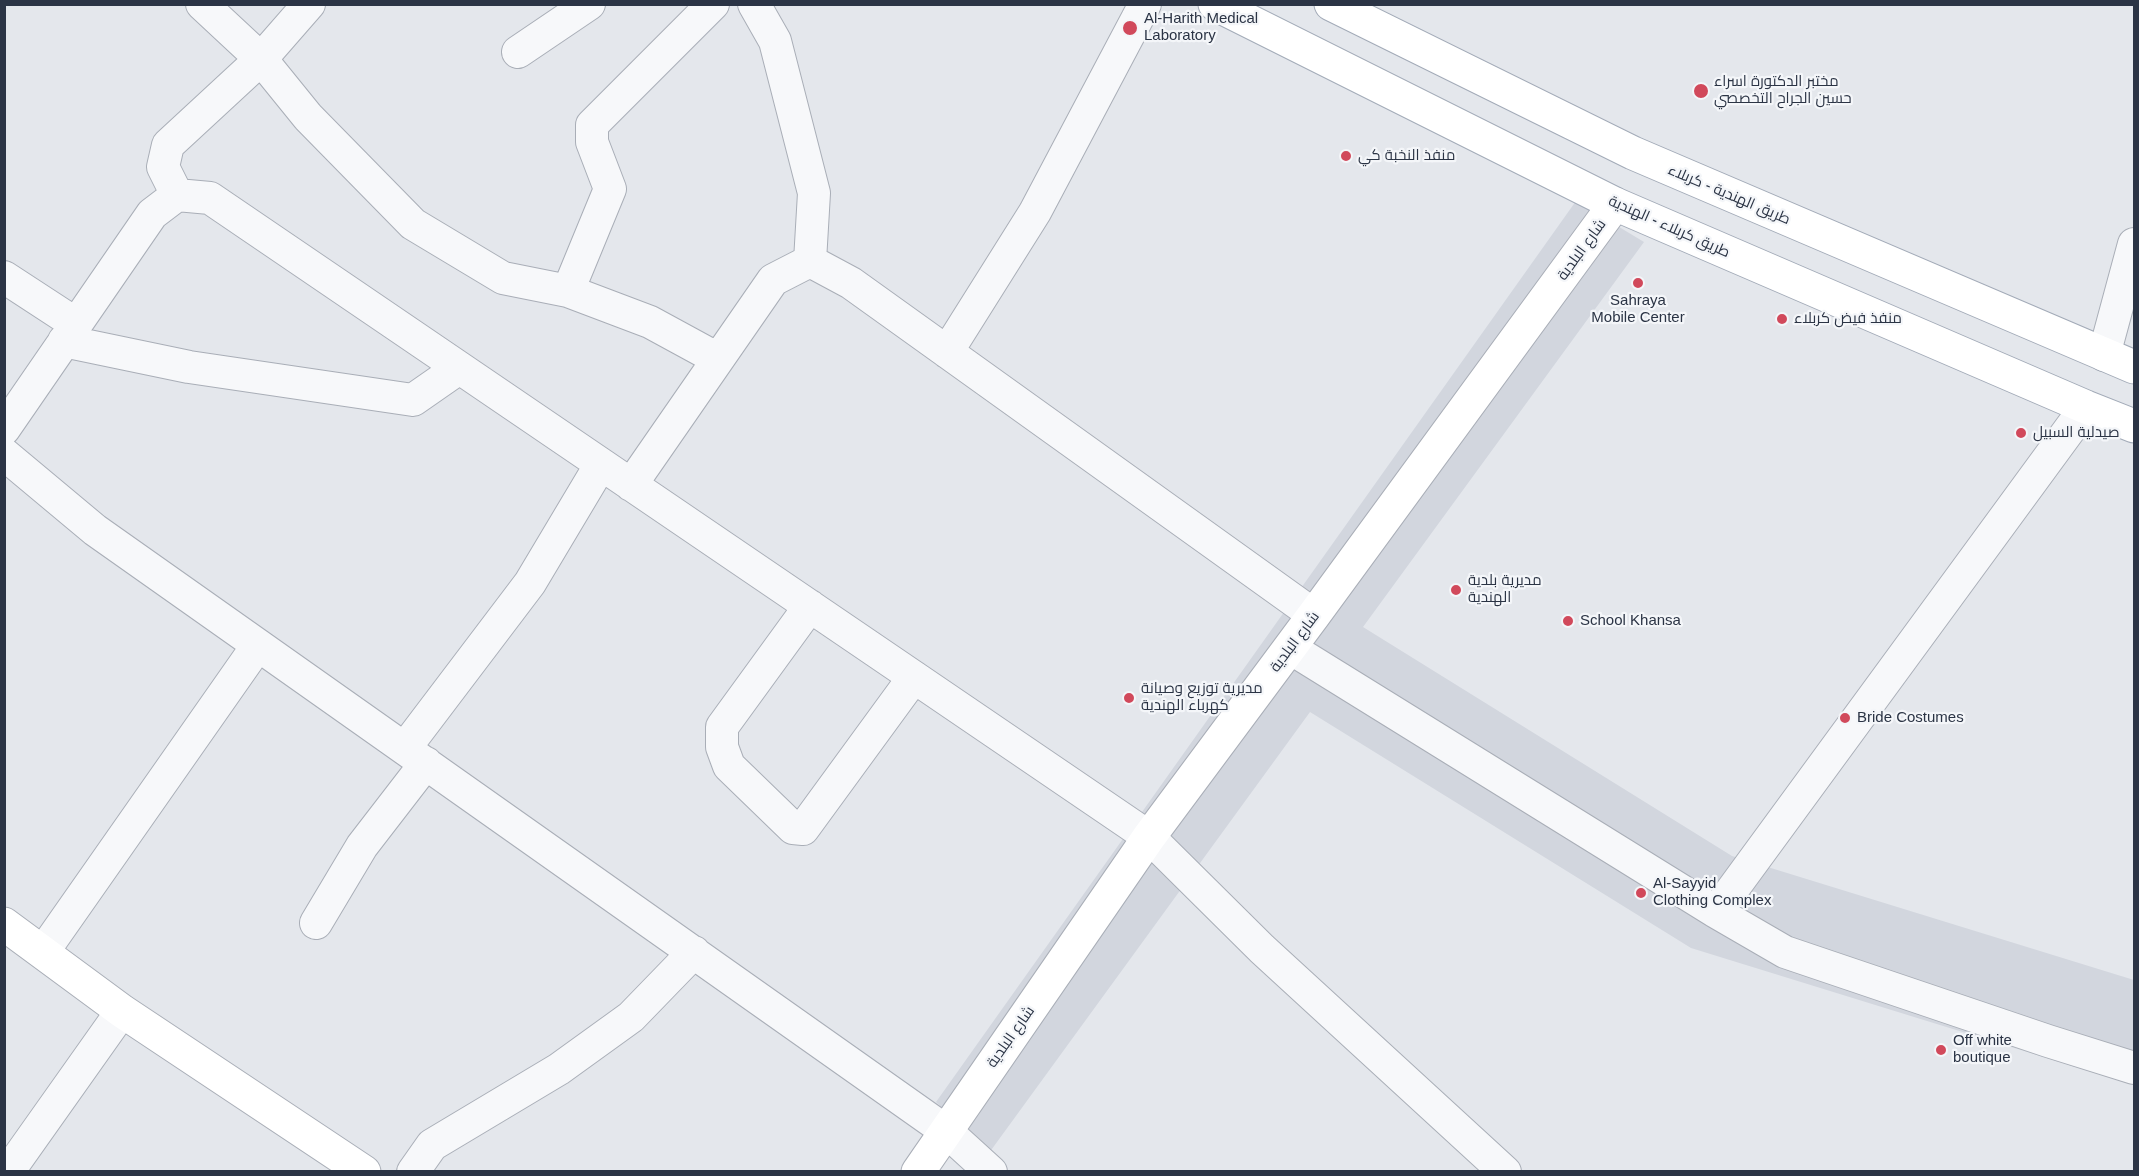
<!DOCTYPE html>
<meta charset="utf-8">
<style>
body{margin:0}
#map{position:relative;width:2139px;height:1176px;overflow:hidden;background:#e4e7ec;font-family:Helvetica,sans-serif}
canvas{display:block}
.frame{position:absolute;inset:0;border:6px solid #2b3445;pointer-events:none}
</style>
<div id="map">
<canvas width="2139" height="1176"></canvas>
<div class="frame"></div>
</div>
<script>
const c = document.querySelector('canvas').getContext('2d');
c.lineJoin = 'round';
function paint(path, color) { c.fillStyle = color; c.fill(path, 'evenodd'); }
const toPath = rows => new Path2D(rows.map(r => 'M' + r).join(''));
function stroke(path, color, width, dash) { c.strokeStyle = color; c.lineWidth = width; c.lineCap = dash ? 'butt' : 'round'; c.setLineDash(dash || []); c.stroke(path); }
function label(font, color, halo, rows, align = 'center') {
  c.font = font + ' Helvetica,Cairo,sans-serif'; c.lineWidth = 4.5; c.setLineDash([]); c.textBaseline = 'middle'; c.strokeStyle = halo; c.fillStyle = color; for (const [text, x, y, turn = 0] of rows) {
    c.save(); c.translate(x, y); c.rotate((+turn || 0) * Math.PI / 180); c.textAlign = isNaN(turn) ? turn : align; if (halo) c.strokeText(text, 0, 0); c.fillText(text, 0, 0); c.restore();
  }
}
paint(toPath([
 [1576,201,1644,242,1363,627,1732,856,2134,980,2134,1085,1691,948,1310,712,989,1153,936,1102]
]), '#d2d6de');
const street = toPath([
 [202,4,261,59,308,117,413,224,503,278,568,291,650,322,718,359],
 [754,4,775,41,814,193,810,261],
 [518,52,589,4],
 [177,195,163,167,168,145,261,59,309,4],
 [4,277,76,324],
 [568,291,610,189,592,142,592,125,713,4],
 [64,341,189,367,413,400,459,368],
 [947,352,1035,212,1145,4],
 [2104,355,2134,244],
 [4,429,152,214,177,195,210,198,1149,837,1262,949,1505,1172],
 [4,454,95,530,946,1131,991,1172],
 [631,485,773,280,810,261,851,283,1314,615],
 [810,606,722,727,722,747,729,766,793,828,803,829,914,677],
 [1290,648,1716,912,1785,952,2048,1041,2134,1068],
 [405,748,530,583,601,464],
 [1716,912,2086,407],
 [316,923,362,846,426,763],
 [43,952,258,645],
 [8,1172,122,1011],
 [413,1172,432,1145,559,1069,631,1017,694,952]
]);
const secondary = toPath([
 [4,924,122,1011,364,1172],
 [918,1172,1149,837,1314,615,1615,204]
]);
const primary = toPath([
 [1215,4,1615,204,2086,407,2134,426],
 [1331,4,1633,153,2134,367]
]);
stroke(street, '#a9aeb7', 34);
stroke(secondary, '#a9aeb7', 35);
stroke(primary, '#a3abb8', 35);
stroke(street, '#f7f8fa', 32);
stroke(secondary, '#fff', 33);
stroke(primary, '#fff', 33);
for (const [x, y, r, color] of [
 [1130,28,8,"#d1495b"],
 [1701,91,8,"#d1495b"],
 [1346,156,6,"#d1495b"],
 [1638,283,6,"#d1495b"],
 [1782,319,6,"#d1495b"],
 [2021,433,6,"#d1495b"],
 [1456,590,6,"#d1495b"],
 [1568,621,6,"#d1495b"],
 [1129,698,6,"#d1495b"],
 [1845,718,6,"#d1495b"],
 [1641,893,6,"#d1495b"],
 [1941,1050,6,"#d1495b"]
]) { const dot = new Path2D(); dot.arc(x, y, r, 0, 2 * Math.PI); c.fillStyle = color; c.fill(dot); stroke(dot, '#f4f6f9', 2); }
label('15px', '#2b3445', '#f4f6f9', [
 ["Al-Harith Medical",1144,19],
 ["Laboratory",1144,36],
 ["مختبر الدكتورة اسراء",1714,82],
 ["حسين الجراح التخصصي",1714,99],
 ["منفذ النخبة كي",1358,156],
 ["Sahraya",1638,301,"center"],
 ["Mobile Center",1638,318,"center"],
 ["منفذ فيض كربلاء",1794,319],
 ["صيدلية السبيل",2033,433],
 ["مديرية بلدية",1468,581],
 ["الهندية",1468,598],
 ["School Khansa",1580,621],
 ["مديرية توزيع وصيانة",1141,689],
 ["كهرباء الهندية",1141,706],
 ["Bride Costumes",1857,718],
 ["Al-Sayyid",1653,884],
 ["Clothing Complex",1653,901],
 ["Off white",1953,1041],
 ["boutique",1953,1058]
], 'left');
label('15px', '#2b3445', '#f4f6f9', [
 ["طريق الهندية - كربلاء",1729,195,23],
 ["طريق كربلاء - الهندية",1669,227,24],
 ["شارع البلدية",1582,250,-54],
 ["شارع البلدية",1295,642,-53],
 ["شارع البلدية",1011,1037,-55]
]);
</script>
